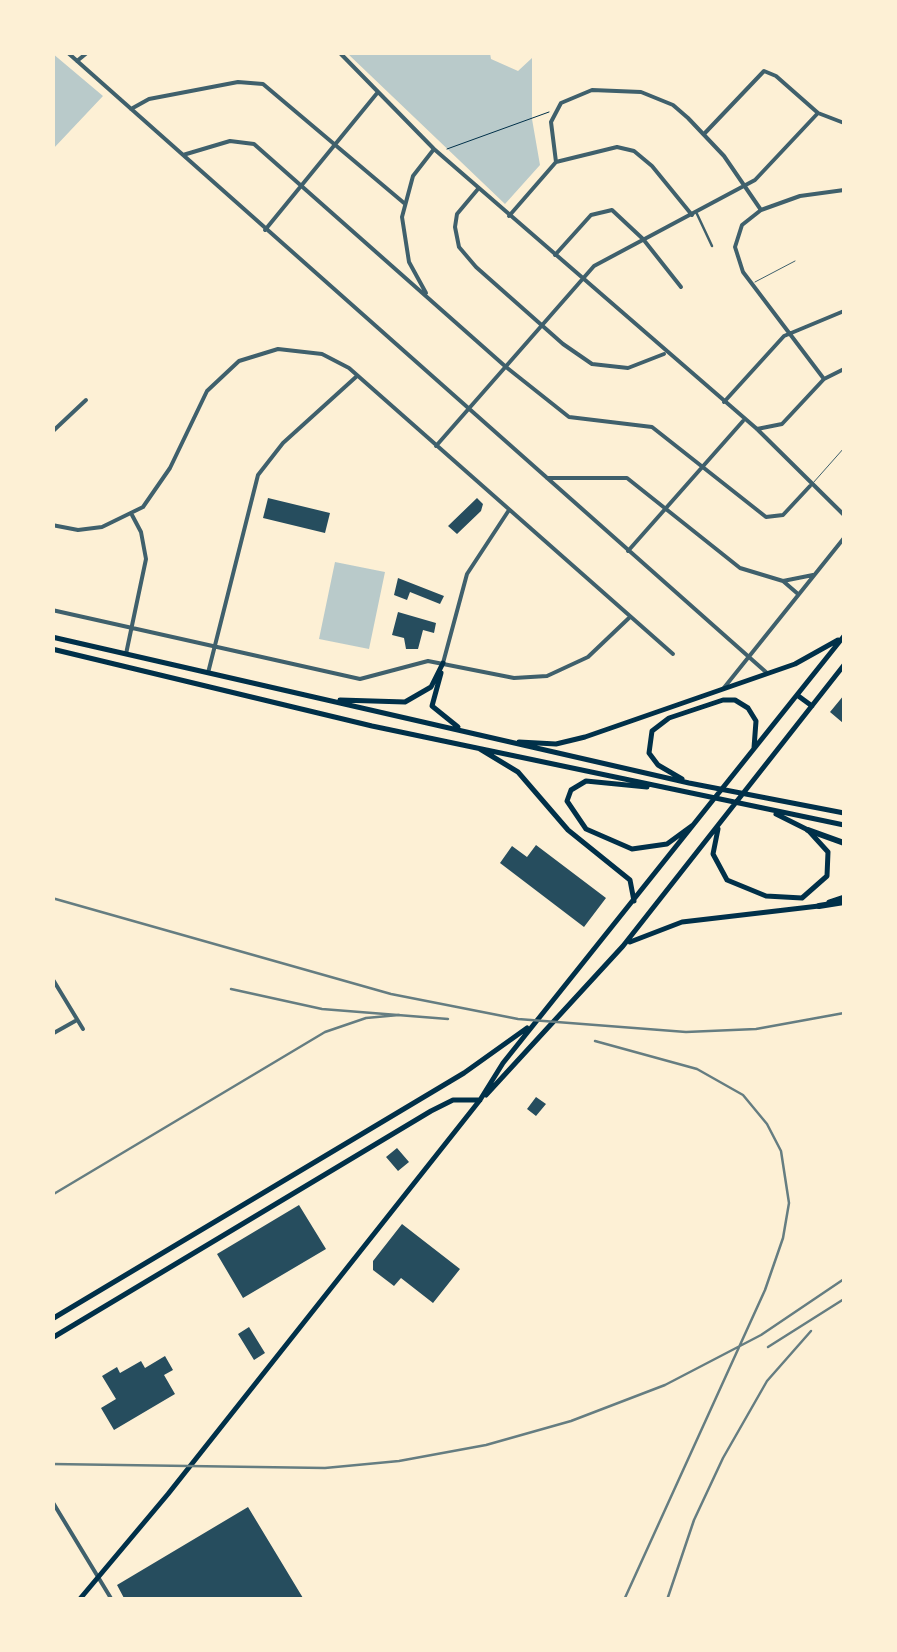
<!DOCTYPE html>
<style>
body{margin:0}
#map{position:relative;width:897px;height:1652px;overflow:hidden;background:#fdf0d5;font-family:"DM Sans",sans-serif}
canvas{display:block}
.frame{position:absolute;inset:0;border:55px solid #fdf0d5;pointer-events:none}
</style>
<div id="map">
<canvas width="897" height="1652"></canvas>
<div class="frame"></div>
</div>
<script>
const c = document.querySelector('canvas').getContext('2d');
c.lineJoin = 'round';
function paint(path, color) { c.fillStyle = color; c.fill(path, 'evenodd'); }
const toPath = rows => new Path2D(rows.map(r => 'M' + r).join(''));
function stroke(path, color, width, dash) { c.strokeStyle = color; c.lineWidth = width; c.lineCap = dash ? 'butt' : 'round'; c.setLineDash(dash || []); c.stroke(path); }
paint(toPath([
 [52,53,103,96,53,149,52,149],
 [347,53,490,53,491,59,518,71,532,58,532,119,540,165,505,204],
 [335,562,385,572,369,649,319,639]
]), '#b9caca');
paint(toPath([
 [268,498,330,513,325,533,263,518],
 [477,498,483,504,481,511,457,534,448,526],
 [398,578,444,596,440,604,410,592,407,600,394,595],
 [398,612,436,623,434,633,423,630,418,649,406,649,404,638,392,635],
 [844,695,844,721,843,723,830,712],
 [536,845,606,898,584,927,500,863,512,846,527,857],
 [536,1097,546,1104,536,1116,527,1109],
 [397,1148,409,1162,398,1171,386,1157],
 [299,1205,326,1249,243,1298,217,1254],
 [402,1224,460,1269,433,1303,401,1278,394,1286,373,1270,373,1261],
 [249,1327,265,1353,254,1360,238,1334],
 [165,1356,173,1370,164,1375,175,1394,114,1430,101,1408,116,1399,102,1376,117,1367,120,1373,141,1361,145,1368],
 [248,1507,303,1598,125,1600,117,1585]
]), '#264d5e');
stroke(toPath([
 [447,149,549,112]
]), '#003049', 1);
stroke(toPath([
 [755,282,795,261],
 [813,483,844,448]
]), '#3f606c', 1);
stroke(toPath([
 [697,214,712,246]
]), '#3f606c', 2.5);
stroke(toPath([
 [67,52,767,673],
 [339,52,434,149,757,429,844,515],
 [77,61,88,52],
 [131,109,149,99,238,82,263,84,404,203],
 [704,134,764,71,776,76,818,113,844,123],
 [183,155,230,141,254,144,506,367,569,417,652,427,766,517,783,515,810,486],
 [556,162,551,122,561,103,592,90,641,92,673,105,688,118,724,156,761,210],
 [478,189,457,214,455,227,459,247,476,267,563,344,592,364,628,368,664,354],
 [509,216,556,162,617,147,634,151,652,166,692,215],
 [265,230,378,92],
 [555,255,591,215,612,210,643,239,681,287],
 [426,293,409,262,402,217,413,176,434,149],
 [824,379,743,272,735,247,742,225,761,210,800,196,844,190],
 [724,402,784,336,844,311],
 [757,429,782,424,824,379,844,369],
 [52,432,86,400],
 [436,446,594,266,755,180,818,113],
 [547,478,627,478,740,568,783,581,813,575],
 [52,525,78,530,102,527,143,507,170,468,207,391,239,361,278,349,322,354,349,368,673,654],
 [628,551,743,421],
 [783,581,798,594],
 [52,610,360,679,428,661,514,678,547,676,588,657,630,617],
 [126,654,146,559,141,532,132,515],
 [443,663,467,574,509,510],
 [208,673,258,475,283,443,357,376],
 [723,689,844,538],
 [52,978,83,1029],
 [52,1034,77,1020]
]), '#3f606c', 4);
stroke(toPath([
 [52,1501,112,1600]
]), '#3f606c', 4);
stroke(toPath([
 [52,637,689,783,844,813],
 [52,649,372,726,844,825],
 [441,673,432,706,458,727],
 [797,695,812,706],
 [340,700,405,702,431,687,443,663],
 [519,742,556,744,585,737,795,664,838,640],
 [480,749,518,772,568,830,630,880,634,901],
 [682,779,658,765,649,753,652,731,669,718,723,700,735,700,748,708,756,721,754,748],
 [647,787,586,781,571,790,567,801,586,829,632,849,667,844,693,825],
 [718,829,713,854,727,880,766,896,802,898,827,876,828,852,808,830,776,814],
 [829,902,844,897],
 [630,942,682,922,819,906],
 [486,1095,623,946,844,665],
 [52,1319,464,1073,527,1028],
 [52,1338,431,1111,453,1100,480,1100],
 [79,1600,168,1494,480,1100,503,1063,844,636]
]), '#003049', 5);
stroke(toPath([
 [808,830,844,843],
 [819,906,844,902]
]), '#003049', 6);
stroke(toPath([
 [52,898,391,994,518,1019,686,1032,756,1029,844,1013],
 [231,989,322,1009,448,1019],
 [595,1041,697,1069,743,1095,767,1124,781,1151,789,1203,783,1238,765,1290,624,1600],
 [52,1195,325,1032,366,1018,399,1015],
 [768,1347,844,1299],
 [52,1464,325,1468,399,1461,486,1445,571,1421,665,1385,761,1335,844,1279],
 [667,1600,694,1520,723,1458,767,1381,811,1331]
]), '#657d81', 2.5);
</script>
